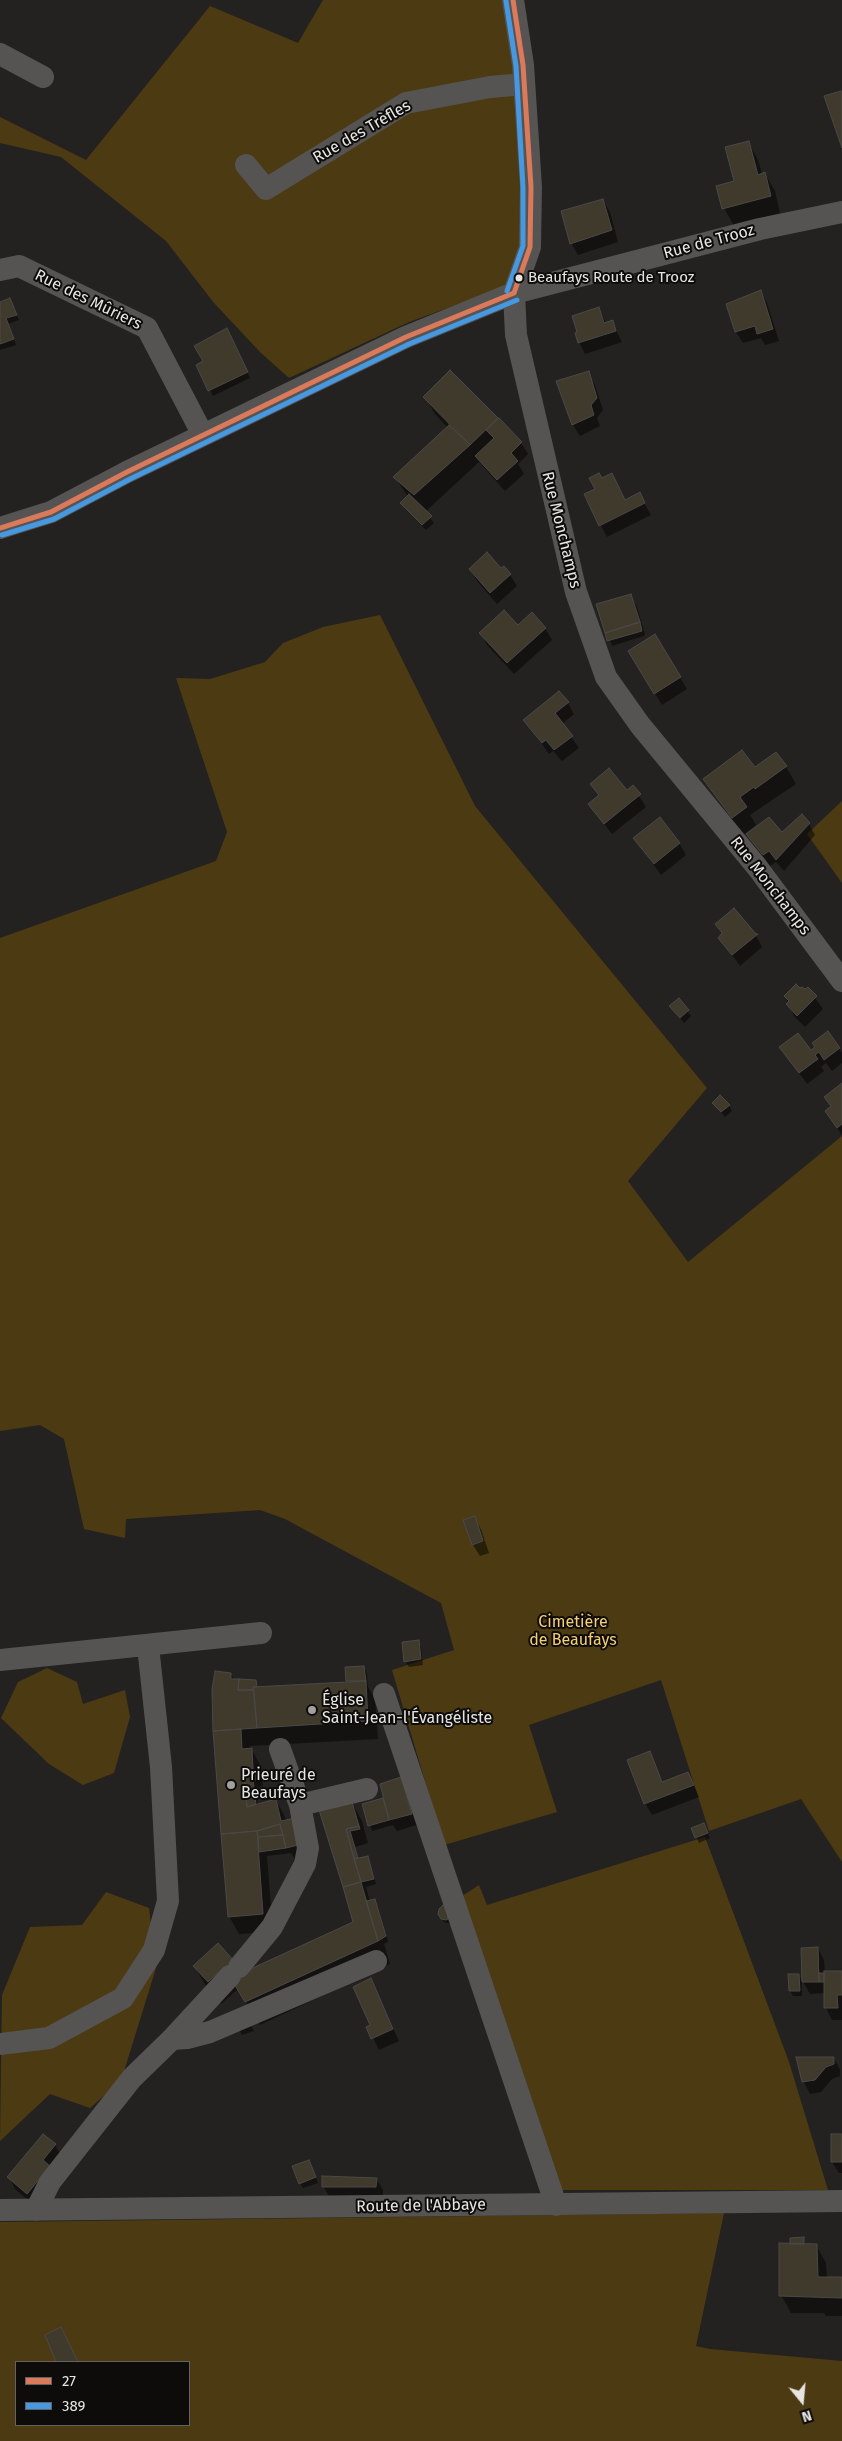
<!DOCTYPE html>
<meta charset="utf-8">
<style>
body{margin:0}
#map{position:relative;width:842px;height:2441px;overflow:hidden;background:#242220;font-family:"Fira Sans",sans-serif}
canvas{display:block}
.legend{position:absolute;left:15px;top:2361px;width:175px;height:65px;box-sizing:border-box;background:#0d0c0b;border:1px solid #646361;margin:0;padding:6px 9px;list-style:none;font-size:15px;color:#e6e5e2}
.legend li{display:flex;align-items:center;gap:10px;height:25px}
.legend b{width:25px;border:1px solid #646361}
.north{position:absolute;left:777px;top:2376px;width:50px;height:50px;-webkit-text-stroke:4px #0d0c0b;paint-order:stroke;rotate:163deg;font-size:14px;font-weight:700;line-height:20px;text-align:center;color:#e6e5e2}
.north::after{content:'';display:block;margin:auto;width:18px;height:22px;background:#e6e5e2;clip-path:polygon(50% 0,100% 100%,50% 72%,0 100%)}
</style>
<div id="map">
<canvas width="842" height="2441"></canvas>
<ul class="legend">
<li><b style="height:6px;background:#db795b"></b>27</li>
<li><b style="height:6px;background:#4699e1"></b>389</li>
</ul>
<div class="north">N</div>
</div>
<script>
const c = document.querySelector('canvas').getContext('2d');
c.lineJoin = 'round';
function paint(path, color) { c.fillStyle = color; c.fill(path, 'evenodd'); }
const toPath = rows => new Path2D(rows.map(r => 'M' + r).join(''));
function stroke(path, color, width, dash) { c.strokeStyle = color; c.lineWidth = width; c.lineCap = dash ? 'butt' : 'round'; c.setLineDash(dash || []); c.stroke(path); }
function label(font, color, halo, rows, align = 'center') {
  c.font = font + ' "Fira Sans",sans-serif'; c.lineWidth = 4; c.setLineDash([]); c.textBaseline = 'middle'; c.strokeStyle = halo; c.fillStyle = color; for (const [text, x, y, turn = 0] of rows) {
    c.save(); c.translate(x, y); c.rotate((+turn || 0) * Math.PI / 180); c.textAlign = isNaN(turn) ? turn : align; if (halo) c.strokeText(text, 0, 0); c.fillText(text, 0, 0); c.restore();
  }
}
paint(toPath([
 [323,0,504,0,512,49,523,200,519,282,409,322,289,378,260,352,214,303,166,241,61,157,0,143,0,117,86,160,210,6,298,43],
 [380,615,475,806,707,1088,628,1181,688,1262,842,1136,842,1862,801,1799,709,1831,661,1680,529,1725,557,1812,444,1845,392,1670,454,1650,441,1603,285,1519,260,1510,126,1519,125,1538,84,1529,64,1439,40,1425,0,1431,0,938,216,861,227,832,176,678,210,679,265,662,283,643,323,627],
 [842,801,842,883,807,834],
 [47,1668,77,1682,83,1704,125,1690,130,1717,114,1773,83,1785,49,1764,1,1718,18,1682],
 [705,1837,789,2062,828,2190,551,2190,459,1898,479,1885,487,1905],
 [106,1892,149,1908,156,1968,121,2081,90,2108,50,2094,0,2141,2,1995,30,1927,82,1925],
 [724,2213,696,2346,710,2349,842,2361,842,2441,0,2441,0,2222],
 [16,2362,189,2362,189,2425,16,2425]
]), '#4c3b12');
paint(toPath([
 [748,142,758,160,762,174,765,174,775,191,780,213,734,226,724,208,736,182],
 [603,200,610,212,618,242,578,255,571,243],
 [761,292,767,303,779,341,765,345,761,338,743,343,736,332],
 [0,303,12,305,19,320,8,324,16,345,0,350],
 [599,309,606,323,612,322,622,342,585,354,579,342],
 [230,335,250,378,213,396,198,366],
 [588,373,595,385,603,410,597,418,600,426,580,436,573,425,558,382],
 [425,397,498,421,499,419,521,443,528,454,518,464,524,474,505,491,479,462,425,512,434,523,426,530,405,509,402,503,408,497,395,477,448,428,435,414],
 [602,480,625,501,639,494,651,515,607,537,585,495,596,489],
 [470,569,501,570,510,575,517,586,497,604,477,581],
 [630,595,637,607,645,634,644,636,612,646,598,605],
 [545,628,552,640,514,674,487,645,481,633],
 [655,636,687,689,662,705,636,663],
 [568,703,574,714,562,724,579,748,562,761,553,751,549,754,525,720],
 [786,767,796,784,750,815,756,825,743,835,704,779,754,769],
 [592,784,627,792,633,787,646,807,612,834,589,804,599,796],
 [809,824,815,835,784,871,776,862,770,866,748,835,782,834],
 [635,839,679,843,686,855,661,875],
 [716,925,756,936,762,947,740,966,720,938,722,935],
 [808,988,823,1009,805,1027,794,1016,785,996],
 [679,1000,691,1016,684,1023,671,1006],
 [781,1048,811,1052,839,1048,842,1053,842,1063,832,1071,826,1063,821,1067,824,1071,807,1084],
 [842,1084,842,1135,826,1112,832,1108,826,1097],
 [714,1103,729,1105,732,1111,725,1117],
 [474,1517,481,1529,489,1553,480,1556,473,1545],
 [418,1641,421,1647,423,1665,409,1667,405,1661],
 [364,1667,367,1673,368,1687,375,1699,378,1739,250,1746,261,1767,263,1786,256,1788,258,1805,276,1800,287,1821,305,1837,298,1865,291,1853,267,1856,273,1932,239,1934,229,1916,231,1674,234,1680,255,1681,259,1688,347,1683,346,1668],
 [650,1752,663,1783,688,1773,699,1797,652,1815,645,1803],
 [400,1778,417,1825,397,1831,393,1825,372,1831,364,1805,385,1799],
 [352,1803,362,1821,368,1843,355,1847,359,1859,367,1857,370,1863,376,1884,366,1887,370,1902,375,1901,378,1906,388,1942,384,1944,390,1964,260,2025,238,1989,221,2004,208,1989,194,1966,243,1973,354,1922,321,1811],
 [704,1824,710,1838,699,1843,693,1829],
 [441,1908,451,1924,444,1922,441,1916],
 [818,1948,824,1960,825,1973,842,1972,842,2020,832,2020,826,2008,825,1993,810,1994,803,1982],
 [799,1975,802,1981,802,1996,793,1996,790,1991],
 [370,1979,399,2041,379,2050,368,2027,372,2025],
 [250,2024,254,2031,242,2035,239,2029],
 [834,2058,840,2070,840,2076,832,2079,821,2092,810,2094,804,2082,797,2059],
 [842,2135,842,2173,839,2173,832,2162],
 [55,2145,62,2157,34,2205,15,2189,9,2177],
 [311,2166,318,2183,303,2188,300,2183],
 [376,2179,383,2190,383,2199,330,2198,323,2186],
 [803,2239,807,2245,816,2245,826,2263,827,2278,842,2278,842,2316,826,2316,824,2313,791,2313,781,2295,792,2245]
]), '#0007');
const building = toPath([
 [841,91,842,93,842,148,824,96,841,91],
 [749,141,758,175,765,172,771,196,722,209,716,186,734,181,725,147,749,141],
 [603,199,612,230,570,244,561,211,603,199],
 [761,290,773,329,757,334,755,326,735,332,726,304,761,290],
 [10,298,17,315,6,318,14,339,0,344,0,302,10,298],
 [599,307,604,323,613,320,616,331,578,343,575,333,577,332,572,316,599,307],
 [227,328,248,372,208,391,196,365,203,361,194,346,227,328],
 [450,370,498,418,470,445,423,397,450,370],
 [589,371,597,398,591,405,594,415,572,425,556,381,589,371],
 [499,418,522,442,511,453,518,461,497,480,475,456,494,438,486,430,499,418],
 [449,425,470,445,414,495,393,477,449,425],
 [599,473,602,478,612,473,625,500,640,492,645,503,599,526,584,494,595,489,589,478,599,473],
 [409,494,432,516,422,525,400,503,409,494],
 [487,552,501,568,504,566,511,574,490,593,469,569,487,552],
 [631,594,640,622,605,633,596,604,631,594],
 [504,610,518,625,532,612,546,628,507,663,479,633,504,610],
 [640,622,642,631,607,641,605,633,640,622],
 [655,634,681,677,654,694,628,651,655,634],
 [559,691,569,702,555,713,573,736,554,750,546,740,542,743,523,720,559,691],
 [742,750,755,767,776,752,787,766,755,789,754,787,740,797,747,807,732,818,703,779,742,750],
 [609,768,627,790,633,785,641,794,604,824,588,804,599,795,590,784,609,768],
 [802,814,810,823,776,860,769,851,763,855,746,834,769,817,782,832,802,814],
 [660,817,680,843,654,864,633,838,660,817],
 [734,908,756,934,758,934,732,955,718,938,722,933,715,924,734,908],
 [796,984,800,988,802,987,805,989,808,987,817,996,797,1016,786,1004,789,1001,784,996,796,984],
 [679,998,689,1010,680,1018,669,1006,679,998],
 [828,1031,840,1048,824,1060,819,1052,815,1055,818,1059,799,1073,779,1047,798,1033,811,1050,815,1047,812,1043,828,1031],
 [842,1083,842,1124,837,1128,825,1111,831,1106,824,1097,842,1083],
 [720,1095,730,1105,721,1112,712,1103,720,1095],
 [475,1516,483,1541,472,1545,463,1520,475,1516],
 [419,1640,421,1659,404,1662,402,1642,419,1640],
 [364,1666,366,1681,346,1681,345,1667,364,1666],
 [215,1671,231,1673,231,1679,239,1679,238,1690,254,1690,257,1728,213,1731,212,1689,215,1671],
 [239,1679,256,1680,257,1687,253,1687,254,1690,238,1690,239,1679],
 [366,1681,368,1721,257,1728,253,1687,366,1681],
 [241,1729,242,1749,252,1748,253,1769,244,1771,247,1807,276,1799,281,1821,295,1818,302,1844,286,1848,280,1824,257,1831,221,1834,213,1731,241,1729],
 [650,1751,662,1782,688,1772,694,1785,644,1804,627,1760,650,1751],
 [258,1770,258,1780,253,1780,256,1804,247,1807,244,1771,258,1770],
 [401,1777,412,1814,389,1820,380,1784,401,1777],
 [383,1798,389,1820,368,1826,362,1804,383,1798],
 [352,1802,359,1826,346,1829,361,1882,343,1887,319,1810,352,1802],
 [704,1823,708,1833,695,1838,691,1828,704,1823],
 [280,1824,283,1835,258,1837,257,1831,280,1824],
 [359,1826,360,1829,350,1831,358,1858,354,1859,346,1829,359,1826],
 [257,1831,263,1914,228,1917,221,1834,257,1831],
 [283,1835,286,1848,259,1852,258,1837,283,1835],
 [368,1856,374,1879,361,1882,354,1859,368,1856],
 [361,1882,378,1941,245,2002,224,1967,208,1982,193,1966,218,1943,244,1972,353,1922,343,1887,361,1882],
 [375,1899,386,1936,378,1941,366,1901,375,1899],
 [443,1905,448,1905,448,1919,446,1920,441,1919,438,1914,439,1909,443,1905],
 [818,1947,819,1982,802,1982,801,1948,818,1947],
 [824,1971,842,1971,842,1995,837,1995,838,2008,824,2008,824,1971],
 [819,1973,824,1973,824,1982,819,1982,819,1973],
 [788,1974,799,1974,800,1991,789,1991,788,1974],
 [371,1978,393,2029,371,2039,366,2027,370,2025,353,1987,371,1978],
 [796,2057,834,2057,834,2064,826,2067,815,2080,802,2082,796,2057],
 [43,2134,56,2144,43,2160,50,2166,27,2194,7,2177,43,2134],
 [831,2134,842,2134,842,2162,831,2162,831,2134],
 [309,2160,316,2177,299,2184,292,2166,309,2160],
 [322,2176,377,2178,376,2187,322,2187,322,2176],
 [804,2237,804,2244,790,2244,790,2238,804,2237],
 [779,2243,817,2244,818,2277,842,2277,842,2298,779,2296,779,2243],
 [61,2327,78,2362,56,2362,45,2335,61,2327]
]);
paint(building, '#403a2c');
stroke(building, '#4a4948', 1);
stroke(toPath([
 [513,0,523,65,531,187,530,247,514,293,516,335,576,592,606,677,640,725,757,867,842,981],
 [0,54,43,77],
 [246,165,266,189,406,103,490,87,524,84],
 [0,270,19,266,147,328,203,435],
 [0,528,51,512,127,472,406,337,514,293,760,229,842,212],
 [0,1660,261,1633],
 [384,1694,556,2205],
 [300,1805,367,1789],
 [239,1967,272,1927,305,1864,308,1848,300,1805,280,1749],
 [172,2039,187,2038,210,2032,376,1961],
 [0,2044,49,2038,123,1998,154,1950,168,1901,161,1767,148,1646],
 [0,2210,842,2201],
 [36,2210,50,2182,132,2078,172,2039,230,1976]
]), '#555453', 22);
stroke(toPath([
 [513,0,523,65,531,187,530,247,514,293],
 [0,528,51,512,127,472,406,337,514,293]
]), '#db795b', 5);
stroke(toPath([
 [506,1,516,66,523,187,523,246,507,291],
 [2,535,54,519,130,479,409,344,517,300]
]), '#4699e1', 5);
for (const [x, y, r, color] of [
 [519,278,4.5,"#e6e5e2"],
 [312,1710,5,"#a2a19e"],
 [231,1785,5,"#a2a19e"]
]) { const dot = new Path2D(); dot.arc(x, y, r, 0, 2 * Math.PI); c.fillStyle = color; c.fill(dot); stroke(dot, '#0d0c0b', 2); }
label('15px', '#e6e5e2', '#0d0c0b', [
 ["Beaufays Route de Trooz",528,278]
], 'left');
label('16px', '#e6e5e2', '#0d0c0b', [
 ["Rue des Trèfles",362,132,-30],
 ["Rue de Trooz",709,242,-15],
 ["Rue des Mûriers",88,300,26],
 ["Rue Monchamps",561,530,76],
 ["Rue Monchamps",770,886,52],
 ["Route de l'Abbaye",421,2206,-1]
]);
label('16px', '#f6ce75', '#0d0c0b', [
 ["Cimetière",573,1623],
 ["de Beaufays",573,1641]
]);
label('16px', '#e6e5e2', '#0d0c0b', [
 ["Église",322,1701],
 ["Saint-Jean-l'Évangéliste",322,1719],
 ["Prieuré de",241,1776],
 ["Beaufays",241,1794]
], 'left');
</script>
